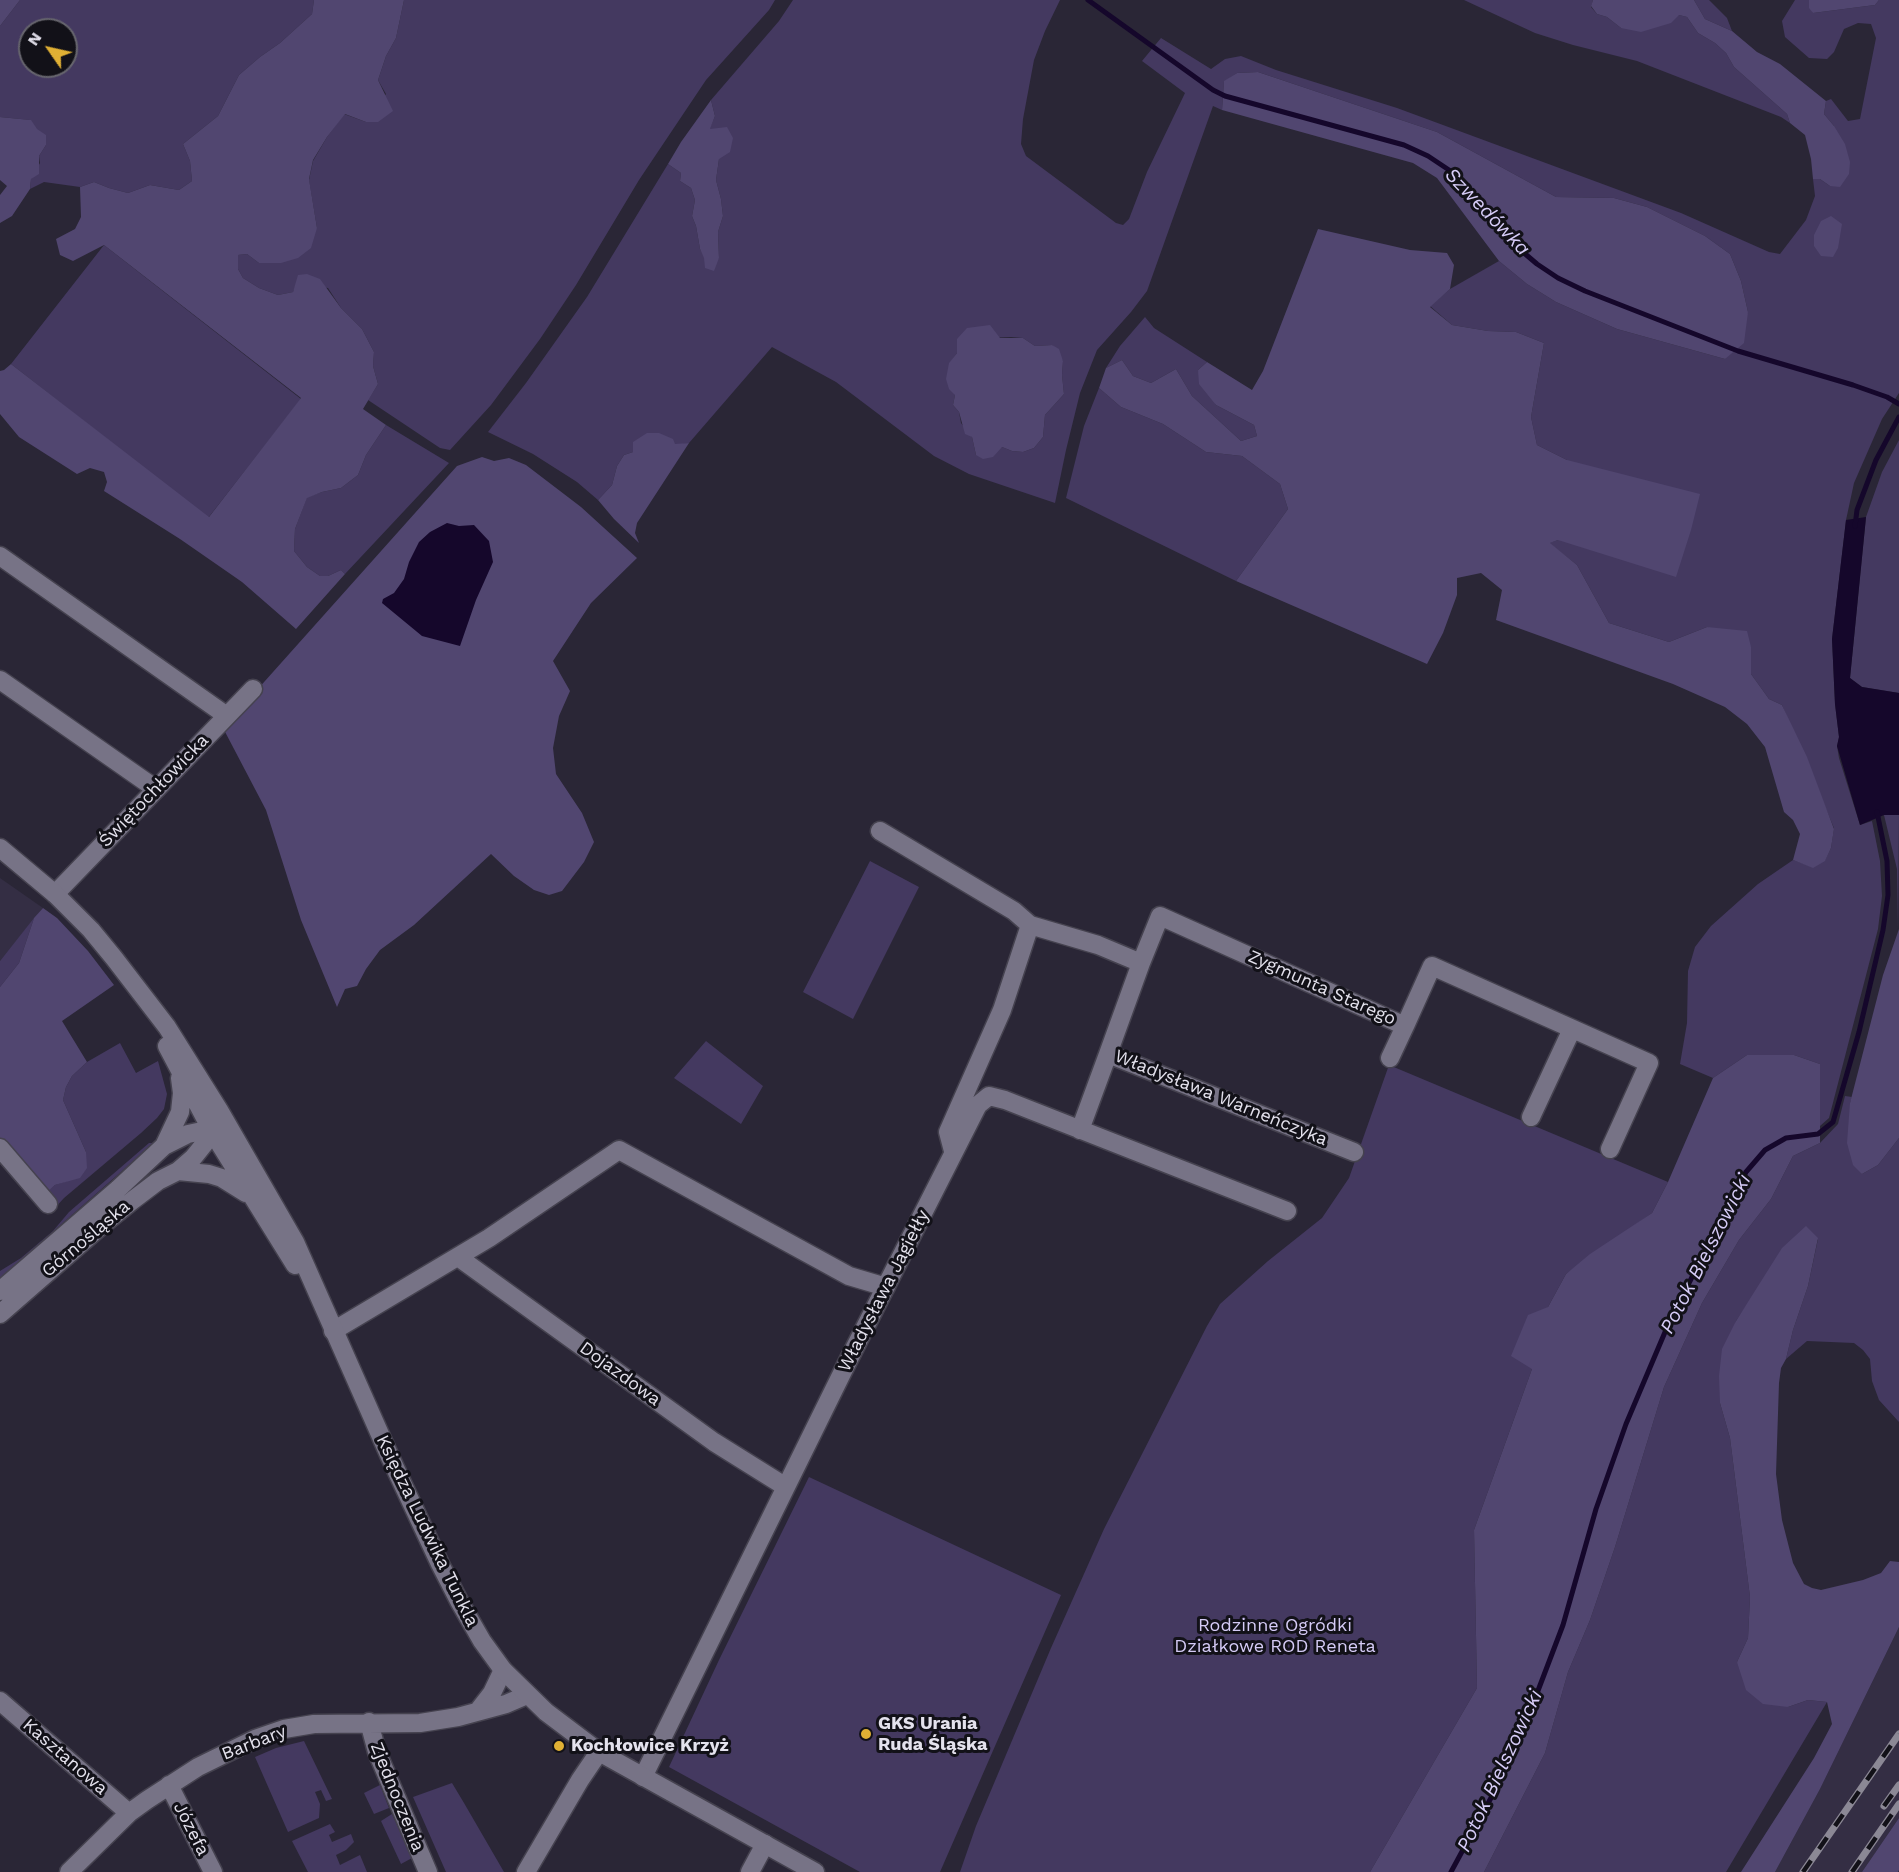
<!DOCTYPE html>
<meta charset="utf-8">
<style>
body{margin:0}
#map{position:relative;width:1899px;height:1872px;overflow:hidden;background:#2a2636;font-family:"Work Sans",sans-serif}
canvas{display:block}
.north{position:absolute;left:18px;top:18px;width:60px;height:60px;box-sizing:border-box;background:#121118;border:2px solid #66656d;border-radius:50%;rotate:304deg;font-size:16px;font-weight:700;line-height:24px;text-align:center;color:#e4e2ed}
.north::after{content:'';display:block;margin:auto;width:21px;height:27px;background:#e0b034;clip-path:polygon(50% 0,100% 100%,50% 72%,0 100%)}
</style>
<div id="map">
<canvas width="1899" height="1872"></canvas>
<div class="north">N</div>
</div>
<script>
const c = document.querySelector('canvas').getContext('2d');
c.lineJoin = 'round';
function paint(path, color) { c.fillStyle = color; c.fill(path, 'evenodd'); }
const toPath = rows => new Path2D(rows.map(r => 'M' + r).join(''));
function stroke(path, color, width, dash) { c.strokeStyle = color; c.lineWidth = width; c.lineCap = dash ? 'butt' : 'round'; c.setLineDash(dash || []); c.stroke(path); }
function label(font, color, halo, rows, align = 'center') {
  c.font = font + ' "Work Sans",sans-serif'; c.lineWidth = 6; c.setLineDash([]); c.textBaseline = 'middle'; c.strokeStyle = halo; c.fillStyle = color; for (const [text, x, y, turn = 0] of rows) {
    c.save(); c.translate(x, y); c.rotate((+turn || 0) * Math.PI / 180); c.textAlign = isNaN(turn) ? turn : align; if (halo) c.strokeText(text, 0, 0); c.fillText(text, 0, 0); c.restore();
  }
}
paint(toPath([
 [0,878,43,908,0,961],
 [1899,1627,1899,1818,1862,1872,1775,1872,1820,1789]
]), '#342e44');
paint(toPath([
 [20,0,314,0,312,14,280,43,260,57,239,75,218,116,183,144,190,161,192,181,179,190,150,185,128,193,109,188,94,182,80,187,44,182,30,189,31,179,40,163,39,156,46,145,30,120,0,117,0,26],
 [30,30,66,30,66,66,30,66],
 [404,0,775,0,769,10,706,80,639,180,576,285,540,339,491,405,450,450,440,448,368,400,378,384,373,366,374,352,362,329,341,308,328,288,296,285,293,292,278,295,259,288,243,278,238,269,238,255,247,254,259,263,317,228,309,180,313,161,327,137,344,114,366,122,386,94,378,80,386,56,396,38],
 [793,0,1060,0,1045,31,1034,60,1023,119,1021,144,1026,156,1116,223,1123,225,1129,219,1147,172,1185,93,1142,61,1161,38,1211,69,1225,59,1241,56,1276,70,1397,108,1681,213,1769,252,1780,254,1806,220,1815,196,1813,179,1820,179,1830,186,1834,126,1824,114,1826,101,1831,99,1848,121,1860,119,1876,38,1871,24,1858,23,1844,29,1834,52,1827,59,1809,58,1785,37,1782,21,1795,0,1809,0,1813,13,1875,5,1879,0,1899,0,1899,393,1882,419,1854,483,1846,520,1832,639,1835,704,1839,737,1837,746,1839,758,1860,825,1872,821,1880,861,1882,896,1878,929,1829,1118,1820,1126,1820,1064,1794,1055,1747,1055,1713,1078,1680,1064,1687,1023,1688,971,1695,947,1711,926,1758,884,1793,860,1813,867,1825,860,1831,848,1834,828,1782,705,1769,699,1751,674,1751,647,1707,627,1669,642,1609,623,1577,565,1549,543,1558,540,1567,460,1537,445,1531,417,1544,343,1516,332,1488,331,1452,325,1430,306,1450,289,1499,261,1527,284,1556,302,1617,329,1725,359,1748,312,1741,281,1730,254,1705,236,1647,207,1614,198,1556,197,1437,132,1258,72,1237,73,1224,82,1222,110,1213,106,1147,291,1131,312,1097,350,1080,393,1066,450,1055,503,969,474,934,456,836,382,772,347,689,443,633,452,624,455,617,466,612,485,598,500,577,482,533,454,488,432,526,383,587,297,668,164,681,173,680,181,691,188,695,200,692,216,696,226,700,249,705,258,705,268,719,258,718,232,723,216,721,199,716,180,719,159,709,130,715,116,711,100,779,21],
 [1011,337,1023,338,1035,346,1052,345,1063,361,1062,375,1064,394,1045,415,1043,437,1034,448,1023,452,1012,451,1002,447,976,455,972,437,961,423,959,412,953,405,955,395,949,364,957,353,957,339],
 [1464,0,1593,0,1591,7,1597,14,1607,17,1621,28,1679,15,1687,17,1698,33,1715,43,1726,53,1734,67,1787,114,1790,123,1781,117,1637,61,1573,45,1535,33],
 [1694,0,1709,0,1727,18,1732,31,1705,19],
 [104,245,301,399,208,518,11,364],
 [1145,317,1154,328,1207,362,1198,370,1216,405,1254,425,1257,436,1241,441,1192,396,1176,369,1151,383,1133,376,1122,360,1106,368,1120,346],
 [1099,388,1121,407,1163,424,1206,452,1242,456,1280,484,1288,509,1236,581,1066,498,1084,426],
 [386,425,449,463,345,574,341,570,328,576,320,576,307,567,294,551,295,529,307,497,322,492,341,488,358,475,366,455],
 [1899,440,1899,693,1862,687,1850,678,1866,517,1882,472],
 [1884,815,1899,815,1898,930,1897,869],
 [870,861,919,887,853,1019,803,992],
 [34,918,19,963,0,987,0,961],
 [706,1041,763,1086,741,1124,674,1078],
 [120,1043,136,1073,158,1061,167,1094,164,1109,157,1118,141,1133,64,1198,54,1209,45,1193,55,1185,67,1181,86,1152,63,1100,66,1087,72,1076,87,1062],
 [1389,1065,1668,1182,1652,1213,1566,1274,1548,1307,1532,1369,1474,1530,1477,1688,1370,1872,960,1872,976,1826,1051,1648,1104,1529,1207,1326,1220,1304,1268,1261,1322,1218,1349,1178],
 [1845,1096,1852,1097,1850,1103,1862,1174,1878,1165,1899,1138,1899,1422,1879,1400,1872,1381,1870,1359,1863,1350,1854,1343,1807,1341,1786,1359,1793,1330,1808,1286,1818,1239,1757,1290,1736,1321,1720,1403,1730,1438,1750,1597,1748,1638,1737,1662,1788,1707,1808,1700,1827,1702,1726,1872,1484,1872,1545,1753,1568,1672,1590,1620,1615,1547,1664,1387,1702,1303,1739,1240,1771,1199,1793,1156,1820,1143,1838,1124],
 [149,1143,154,1143,0,1278,0,1271,21,1258,53,1231,69,1212],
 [809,1477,1061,1595,940,1872,860,1872,669,1767,719,1660],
 [304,1741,332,1799,326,1801,321,1790,315,1792,320,1804,319,1818,288,1832,255,1757,276,1748],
 [452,1783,464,1803,504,1872,446,1872,413,1797],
 [380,1785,389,1808,374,1814,364,1793],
 [392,1814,412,1858,401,1864,381,1821],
 [330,1824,335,1832,329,1835,332,1842,351,1834,354,1842,346,1850,336,1855,340,1865,360,1855,367,1872,308,1872,292,1841]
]), '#443960');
paint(toPath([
 [0,0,20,0,0,26],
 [314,0,404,0,396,38,386,56,378,80,393,111,378,122,366,122,345,114,327,137,313,160,309,179,317,228,311,248,298,258,281,263,259,263,247,254,238,255,238,269,243,278,259,288,278,295,293,292,298,275,307,274,320,279,341,308,362,329,374,352,373,366,378,384,363,409,386,425,366,455,358,475,341,488,322,492,307,498,295,529,294,551,307,567,320,576,328,576,341,570,345,574,296,629,242,582,180,539,104,491,107,482,104,472,90,468,77,474,19,437,0,414,0,371,4,370,11,364,209,517,301,398,104,245,73,261,60,255,56,239,75,229,81,217,80,187,94,182,109,188,128,193,150,185,179,190,192,181,190,161,183,144,218,116,239,75,260,57,280,43,312,14],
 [1593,0,1694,0,1705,19,1732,31,1757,52,1780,64,1826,101,1824,114,1834,126,1845,144,1850,162,1849,174,1840,187,1830,186,1820,179,1813,179,1811,159,1805,135,1790,123,1787,114,1734,67,1726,53,1715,43,1698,33,1687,17,1679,15,1671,23,1641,32,1621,28,1607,17,1597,14,1591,6],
 [1809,0,1879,0,1875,5,1813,13,1809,8],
 [1258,72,1437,132,1556,197,1614,198,1647,207,1705,236,1730,254,1741,281,1748,312,1744,343,1725,359,1617,329,1556,302,1527,284,1499,261,1437,178,1413,163,1222,110,1224,81,1237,73],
 [711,100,715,116,710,129,727,127,733,138,730,152,719,159,716,180,721,199,723,216,718,232,719,258,714,271,705,268,704,258,700,249,696,226,692,216,695,200,691,188,680,181,681,173,668,164,681,142],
 [0,117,31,120,37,129,46,135,46,145,39,156,39,174,31,179,30,189,12,216,0,223,0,195,7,186,0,180],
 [1831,216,1842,224,1838,248,1833,257,1821,256,1814,246,1814,235,1821,221],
 [1318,229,1410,250,1447,253,1454,265,1450,289,1430,307,1452,325,1488,331,1516,332,1544,343,1531,417,1537,445,1567,460,1700,494,1691,530,1676,577,1558,540,1550,543,1577,565,1609,623,1669,642,1707,627,1747,631,1751,647,1751,674,1769,699,1782,705,1807,757,1834,829,1831,848,1825,861,1813,868,1793,860,1800,834,1793,820,1784,812,1765,747,1747,724,1725,707,1673,684,1496,620,1502,590,1481,573,1457,578,1457,595,1443,633,1427,664,1236,581,1288,509,1280,484,1242,456,1206,452,1163,424,1121,407,1099,388,1106,368,1122,360,1133,376,1151,383,1176,369,1192,396,1241,441,1257,436,1254,425,1216,405,1199,384,1198,370,1207,362,1252,390,1263,371],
 [990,325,1000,338,1023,338,1035,346,1052,345,1059,349,1063,361,1062,375,1064,394,1045,415,1043,437,1034,448,1023,452,1012,451,1002,447,993,457,983,459,976,455,972,437,965,434,959,412,953,405,955,395,949,389,946,379,949,363,957,353,957,339,967,328],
 [647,433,659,433,673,439,675,444,689,443,637,523,635,533,639,543,614,519,598,500,612,485,617,466,624,455,633,452,633,442],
 [482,457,494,461,509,458,526,465,581,507,637,558,591,603,553,661,570,691,559,716,553,748,556,774,582,813,594,842,584,862,562,891,549,895,534,890,514,876,491,854,414,925,380,950,366,969,357,986,345,989,337,1007,301,920,266,810,223,728,457,466],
 [43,908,57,918,88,951,114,985,62,1021,87,1062,72,1076,66,1087,63,1100,86,1152,87,1168,80,1178,55,1185,45,1194,0,1145,0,987,19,963,34,918],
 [1899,929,1899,1138,1878,1165,1862,1174,1853,1165,1847,1143,1850,1103,1883,975],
 [1747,1055,1794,1055,1820,1064,1820,1143,1793,1156,1771,1199,1739,1240,1702,1303,1664,1387,1615,1547,1590,1620,1568,1672,1545,1753,1484,1872,1370,1872,1477,1688,1474,1530,1532,1369,1511,1356,1528,1315,1548,1307,1566,1274,1590,1254,1652,1213,1668,1182,1713,1078],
 [1806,1226,1818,1238,1808,1286,1793,1330,1786,1359,1781,1368,1779,1383,1776,1474,1782,1520,1793,1563,1804,1584,1812,1588,1821,1590,1863,1580,1881,1573,1890,1561,1899,1562,1899,1627,1820,1789,1775,1872,1741,1872,1814,1758,1832,1724,1827,1702,1808,1700,1788,1707,1763,1704,1746,1690,1737,1662,1748,1638,1750,1597,1730,1438,1720,1403,1719,1376,1722,1349,1736,1321,1782,1248],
 [1899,1818,1899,1870,1898,1872,1862,1872]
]), '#514670');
paint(toPath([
 [1866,517,1850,678,1862,687,1899,693,1899,815,1884,815,1860,825,1837,746,1839,737,1835,704,1832,639,1846,520],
 [447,523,459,526,474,525,489,541,493,562,476,600,460,646,422,636,382,603,383,599,394,593,404,579,409,562,419,542,430,532]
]), '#15072b');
stroke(toPath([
 [1088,0,1213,90,1225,96,1404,145,1428,156,1458,176,1517,247,1537,264,1558,278,1585,291,1738,351,1853,385,1887,397,1899,404],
 [1855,526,1857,510,1876,460,1899,417],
 [1451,1872,1499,1783,1523,1730,1563,1625,1596,1509,1626,1424,1671,1318,1746,1172,1765,1150,1786,1138,1818,1134,1833,1122,1859,1032,1883,930,1888,895,1887,861,1877,812]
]), '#15072b', 5);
const street = toPath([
 [0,556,227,716],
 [0,680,156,789],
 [880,831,1014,911,1030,925,1002,1010,948,1132,953,1151],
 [55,894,253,689],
 [1030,925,1098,945,1141,963,1160,916,1405,1026,1432,966,1649,1063,1610,1149],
 [1141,963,1108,1054,1354,1152],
 [1390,1058,1405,1026],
 [1531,1117,1572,1029],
 [1080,1130,1108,1054],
 [0,1148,48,1204],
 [458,1257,714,1442,786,1487],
 [333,1331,489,1238,619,1150,849,1276,886,1287],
 [0,1701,129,1813],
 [478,1711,492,1693,503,1670],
 [369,1722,377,1752,428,1872],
 [643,1777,848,1361,978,1105,989,1096,1005,1100,1287,1211],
 [169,1785,213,1872],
 [69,1872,129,1813,147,1800,198,1767,255,1739,284,1729,314,1724,420,1723,458,1717,506,1704,527,1695],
 [526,1872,580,1780,599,1752],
 [750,1872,765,1844]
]);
const secondary = toPath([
 [0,848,55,894,91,930,114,958,167,1027,219,1110,295,1242,390,1457,440,1564,459,1601,482,1641,503,1670,546,1712,599,1752,815,1872],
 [167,1046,213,1133,295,1265],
 [164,1146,180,1112,182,1093,180,1078],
 [178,1171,209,1174,222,1178,246,1193],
 [0,1291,118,1189,164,1146,188,1134,202,1131,221,1136],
 [0,1314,102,1225,133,1200,158,1181,178,1171,193,1158,213,1133,215,1124]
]);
stroke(street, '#45424f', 21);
stroke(secondary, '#45424f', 21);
stroke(street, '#777386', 18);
stroke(secondary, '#777386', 18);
const rail = toPath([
 [1884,1806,1899,1785],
 [1803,1872,1899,1734],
 [1852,1872,1899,1804]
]);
stroke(rail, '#8b8895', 7);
stroke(rail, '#121118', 4.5, [14]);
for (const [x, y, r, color] of [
 [866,1734,6,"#e0b034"],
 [559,1746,6,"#e0b034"]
]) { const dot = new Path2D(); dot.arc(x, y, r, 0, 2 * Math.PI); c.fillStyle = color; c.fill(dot); stroke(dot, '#121118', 2); }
label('18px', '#e4e2ed', '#121118', [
 ["Świętochłowicka",154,791,-46],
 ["Zygmunta Starego",1322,988,24],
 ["Władysława Warneńczyka",1221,1098,22],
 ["Górnośląska",86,1239,-40],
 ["Władysława Jagiełły",884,1291,-63],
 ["Dojazdowa",620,1374,36],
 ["Księdza Ludwika Tunkla",427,1531,64],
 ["Barbary",254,1743,-21],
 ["Kasztanowa",65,1757,41],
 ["Zjednoczenia",397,1797,68],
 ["Józefa",191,1829,63]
]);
label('18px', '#d5cbf6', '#121118', [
 ["Rodzinne Ogródki",1275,1626],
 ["Działkowe ROD Reneta",1275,1647]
]);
label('bold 18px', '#e4e2ed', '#121118', [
 ["GKS Urania",878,1724],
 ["Ruda Śląska",878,1745],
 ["Kochłowice Krzyż",571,1746]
], 'left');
label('italic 20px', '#d6ccf7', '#121118', [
 ["Szwedówka",1487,212,46],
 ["Potok Bielszowicki",1706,1254,-63],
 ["Potok Bielszowicki",1500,1771,-65]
]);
</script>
